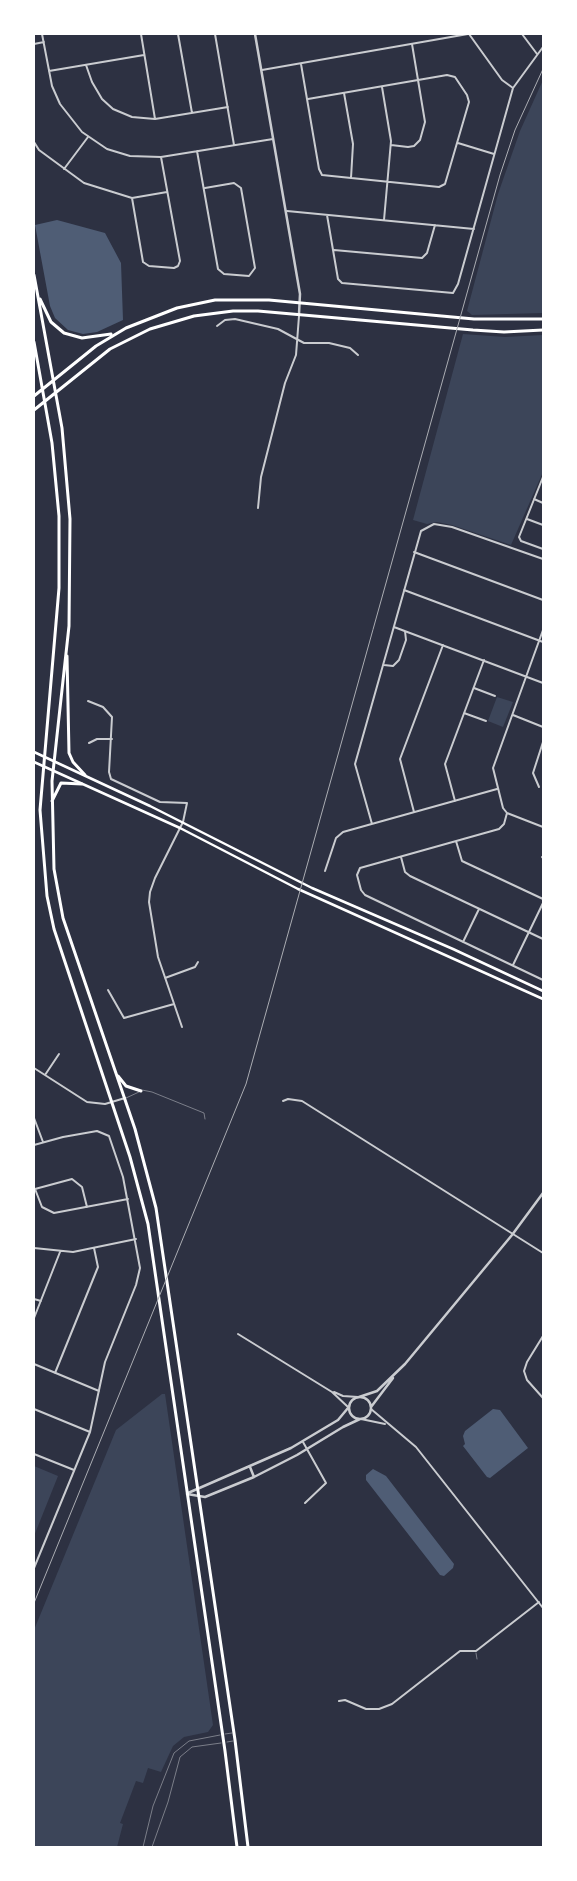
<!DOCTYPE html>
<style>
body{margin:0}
#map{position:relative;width:577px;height:1881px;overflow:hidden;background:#2d3142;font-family:"PT Sans Narrow",sans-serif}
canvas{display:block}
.frame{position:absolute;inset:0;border:35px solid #fff;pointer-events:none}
</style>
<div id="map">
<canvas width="577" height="1881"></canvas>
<div class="frame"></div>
</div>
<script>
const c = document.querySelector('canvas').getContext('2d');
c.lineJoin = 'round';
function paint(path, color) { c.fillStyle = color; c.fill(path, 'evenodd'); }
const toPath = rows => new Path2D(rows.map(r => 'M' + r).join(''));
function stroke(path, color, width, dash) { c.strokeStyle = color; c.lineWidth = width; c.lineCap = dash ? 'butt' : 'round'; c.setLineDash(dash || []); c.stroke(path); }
paint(toPath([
 [543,80,543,313,472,315,467,311,498,194,520,131],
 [463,334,505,337,543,335,543,472,511,545,452,525,437,522,427,524,413,520],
 [497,697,513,702,503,727,488,721],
 [162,1394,165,1394,213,1725,208,1732,184,1737,173,1746,161,1772,148,1768,143,1783,136,1781,120,1823,123,1824,117,1847,34,1847,34,1630,116,1430],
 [34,1466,58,1476,34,1536]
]), '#3c4559');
paint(toPath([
 [57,220,105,233,121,263,123,320,97,332,83,334,68,330,55,318,50,306,35,225],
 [493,1409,500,1410,528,1448,490,1478,487,1477,463,1446,465,1444,463,1436,465,1431],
 [373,1469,386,1476,454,1564,453,1568,444,1576,440,1575,366,1480,366,1475]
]), '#4f5d75');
stroke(toPath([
 [142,1090,152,1092,204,1113,205,1119],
 [126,1098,139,1092],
 [476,1653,477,1659],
 [225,1734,232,1733],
 [227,1742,233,1741],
 [143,1847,153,1806,174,1753,189,1741,220,1735],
 [152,1847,168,1802,180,1757,192,1747,221,1743]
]), '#caccd0', 0.5);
stroke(toPath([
 [42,34,52,86,60,104,82,132,107,149,130,156,161,157,273,139],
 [141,34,155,119],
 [178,34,192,113],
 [215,34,234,145],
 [469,34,502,80,513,88],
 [522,34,537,54],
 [34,44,44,42],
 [301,64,319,169,322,175,439,187,445,184,469,102,467,95,455,77,447,75,308,99],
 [86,65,92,82,102,99,113,109,132,117,155,119,228,107],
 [262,70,468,34],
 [49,71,144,55],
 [382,87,391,141,384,220],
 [344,93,353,144,351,178],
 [34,142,39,150,84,183,132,198,167,192],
 [458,143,494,154],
 [391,145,408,147,414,146,420,140,425,122,412,44],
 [197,151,218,269,224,274,249,276,255,268,241,188,234,183,205,188],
 [64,169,88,137],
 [132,198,143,262,149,266,174,268,178,266,180,261,161,157],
 [287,211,474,229],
 [327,215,338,279,342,283,453,293,458,284,513,88,543,47],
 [334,250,422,258,427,253,435,225],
 [217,326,225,320,235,319,278,329,304,343,329,343,350,348,358,355],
 [543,477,519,537,521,541,543,549],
 [534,499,543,503],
 [258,508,261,477,285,383,296,355,299,316],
 [527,519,543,525],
 [414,552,543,600],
 [404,590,543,642],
 [394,627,543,683],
 [384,665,393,666,399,660,406,640,405,631],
 [474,688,495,696],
 [88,701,103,707,112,717,109,772,111,779,160,802,187,803,183,822,155,878,150,892,149,902,158,957,182,1027],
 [464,713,486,721],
 [513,715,543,727],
 [89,743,97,739,112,739],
 [539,787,533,773,543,742],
 [455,801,445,764,484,660],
 [414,812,400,759,443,645],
 [507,813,504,824,499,829,360,868,357,875,361,890,365,895,543,980],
 [507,813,503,808,493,768,543,630],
 [507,813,543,827],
 [372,824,355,764,421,531,434,524,452,527,543,559],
 [456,841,462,861,543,899],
 [401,857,405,872,410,876,543,939],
 [542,857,543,858],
 [325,871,336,838,343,832,497,789],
 [463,942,479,909],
 [513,965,543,903],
 [165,978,195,967,198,962],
 [108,990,124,1018,174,1004],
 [34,1068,87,1102,105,1104,125,1098],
 [45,1075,59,1054],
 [283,1101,288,1099,302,1101,543,1253],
 [34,1118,43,1142],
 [34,1145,63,1137,97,1131,109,1136,123,1177,140,1268,136,1285,105,1362,90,1432,34,1568],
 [35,1189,42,1207,54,1213,128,1199],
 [35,1189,72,1179,82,1187,87,1207],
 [34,1248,73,1252,136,1239],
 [34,1299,41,1301],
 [34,1318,60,1252],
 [238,1334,332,1392,348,1407],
 [543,1336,527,1362,524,1371,527,1380,543,1398],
 [34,1364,99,1391],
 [55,1373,98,1267,94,1248],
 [334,1392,343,1396,358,1397],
 [34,1409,90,1432],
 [371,1409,416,1447,543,1608],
 [361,1419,385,1424],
 [303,1442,326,1483,305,1503],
 [34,1454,74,1470],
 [339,1701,345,1700,366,1709,379,1709,392,1704,460,1651,476,1651,539,1602]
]), '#caccd0', 2);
stroke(toPath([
 [255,34,300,294,299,314],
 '349 1408a11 11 0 1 1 22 0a11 11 0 1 1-22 0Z',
 [359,1397,377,1391,405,1364,512,1235,543,1193],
 [371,1407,393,1378],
 [250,1467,254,1477],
 [188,1493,291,1448,338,1420,348,1408],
 [187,1494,205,1497,254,1477,297,1455,343,1427,360,1419]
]), '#caccd0', 2.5);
stroke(toPath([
 [34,752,150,806,312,888,453,949,543,991],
 [34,762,180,828,298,889,543,999]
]), '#fff', 2.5);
stroke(toPath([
 [34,275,62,428,70,519,69,626,52,781,54,869,63,918,135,1129,156,1208,235,1740,248,1847],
 [40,299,51,322,64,333,82,338,111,334],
 [34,342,52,443,59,516,59,588,40,810,47,896,54,929,130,1157,148,1224,225,1751,237,1847],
 [34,396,96,346,126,328,177,308,215,300,269,300,474,319,543,319],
 [34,410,110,349,150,329,194,316,233,311,258,311,473,330,504,332,543,330],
 [67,656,69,753,73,762,85,775],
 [52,801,61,783,82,784],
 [118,1076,126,1086,141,1091]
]), '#fff', 3);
stroke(toPath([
 [34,1603,246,1084,500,175,515,130,543,69]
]), '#abadb3', 1);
</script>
